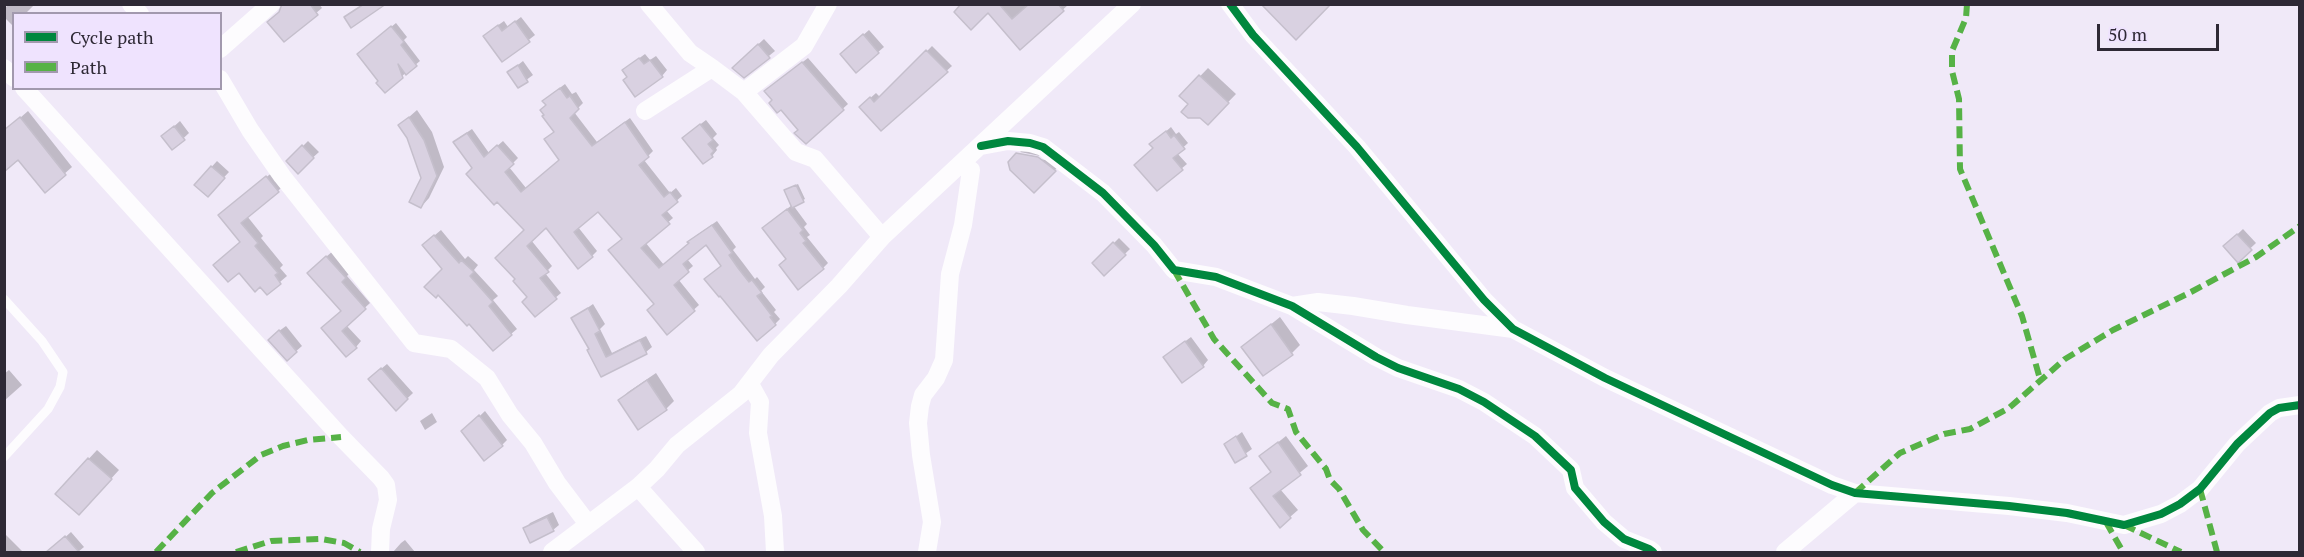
<!DOCTYPE html>
<style>
body{margin:0}
#map{position:relative;width:2304px;height:557px;overflow:hidden;background:#f0e9f8;font-family:"PT Serif",serif}
canvas{display:block}
.frame{position:absolute;inset:0;border:6px solid #2e2935;pointer-events:none}
.legend{position:absolute;left:12px;top:12px;width:210px;height:78px;box-sizing:border-box;background:#efe3fe;border:2px solid #a299ae;margin:0;padding:8px 10px;list-style:none;font-size:18px;color:#2e2935}
.legend li{display:flex;align-items:center;gap:12px;height:30px}
.legend b{width:30px;border:2px solid #a299ae}
.scale{position:absolute;left:2097px;top:24px;width:122px;height:27px;box-sizing:border-box;border:3px solid #2e2935;border-top:0;padding-left:8px;font-size:18px;line-height:21px;white-space:nowrap;color:#2e2935;-webkit-text-stroke:4px #efe3fe;paint-order:stroke}
</style>
<div id="map">
<canvas width="2304" height="557"></canvas>
<div class="frame"></div>
<ul class="legend">
<li><b style="height:8px;background:#00873e"></b>Cycle path</li>
<li><b style="height:8px;background:#56b246"></b>Path</li>
</ul>
<div class="scale">50 m</div>
</div>
<script>
const c = document.querySelector('canvas').getContext('2d');
c.lineJoin = 'round';
function paint(path, color) { c.fillStyle = color; c.fill(path, 'evenodd'); }
const toPath = rows => new Path2D(rows.map(r => 'M' + r).join(''));
function stroke(path, color, width, dash) { c.strokeStyle = color; c.lineWidth = width; c.lineCap = dash ? 'butt' : 'round'; c.setLineDash(dash || []); c.stroke(path); }
paint(toPath([
 [9,4,35,4,25,14,14,14,12,25,4,17,4,9],
 [285,4,319,4,322,8,284,40,281,12],
 [963,4,1068,5,1020,48,988,11],
 [521,17,535,35,503,60,490,31,504,21,508,27],
 [396,23,407,37,404,40,420,61,402,76,380,81,363,50],
 [869,30,884,47,856,71,847,49],
 [764,39,775,51,744,76,734,67],
 [932,46,952,66,881,129,867,101,876,93,881,98],
 [645,54,650,60,656,56,667,70,662,76,629,76,630,65],
 [808,58,848,104,806,142,800,130,774,100,771,86],
 [523,61,533,75,518,86,509,72],
 [1208,68,1236,94,1208,123,1181,96],
 [565,84,572,94,576,92,583,103,574,112,597,142,630,118,653,151,644,160,670,193,676,188,682,196,666,210,673,218,645,242,664,265,690,243,694,237,717,221,736,247,733,250,743,263,755,279,757,277,765,287,761,291,776,310,774,312,780,319,775,324,722,266,707,243,687,259,693,266,678,279,699,305,668,333,623,238,599,210,578,227,597,251,592,256,546,226,531,240,552,266,545,273,561,293,535,315,528,297,526,230,474,168,460,137,472,129,489,153,503,141,518,158,509,167,526,188,561,159,547,105,549,96],
 [417,110,432,132,444,167,429,198,421,207,422,178,408,137,400,125],
 [28,111,72,167,45,191,4,132],
 [706,120,717,134,713,138,719,145,716,148,717,150,712,156,689,133],
 [180,121,189,133,173,148,169,131],
 [1171,127,1176,134,1179,132,1188,143,1177,153,1187,164,1157,189,1154,148,1156,140],
 [308,141,319,152,298,171,288,161],
 [1026,146,1063,162,1034,191,1017,155,1045,160,1045,157,1020,152],
 [217,161,229,172,213,189,196,184],
 [274,171,285,185,247,216,263,236,261,238,283,265,280,268,287,276,267,293,227,209],
 [798,184,805,199,793,205,807,224,804,227,810,235,807,237,828,263,823,268,787,259,769,223,792,205,788,189],
 [2243,229,2256,243,2238,260,2225,246],
 [441,230,465,259,468,256,478,265,474,270,498,296,493,300,517,329,511,334,444,269,429,240],
 [1119,238,1130,249,1104,274,1094,263],
 [333,251,351,272,347,276,370,303,346,325,361,341,356,347,323,328,342,311,314,267],
 [593,304,605,324,600,329,612,353,646,336,652,347,646,352,601,375,591,349,573,318],
 [1280,317,1300,345,1292,353,1243,347],
 [286,326,302,346,287,359,275,334],
 [1191,337,1208,360,1203,366,1171,352],
 [387,364,413,393,396,409,375,374],
 [9,370,22,385,4,401,4,374],
 [656,373,674,401,666,409,620,400,628,392],
 [485,411,507,440,502,445,463,432],
 [432,413,437,422,425,430,420,421],
 [1242,432,1252,449,1235,461,1226,444],
 [1286,436,1308,466,1280,489,1298,510,1290,517,1252,488,1272,471,1261,456],
 [97,450,119,470,87,505,57,493],
 [553,512,559,525,553,530,525,529,530,523],
 [71,532,84,547,78,552,53,552,51,550],
 [4,533,23,552,4,552],
 [405,540,415,552,393,552,401,543]
]), '#0003');
const building = toPath([
 [282,4,310,4,318,15,284,42,267,22,279,12,282,4],
 [364,4,386,4,351,28,344,17,364,4],
 [961,4,999,4,1012,19,1029,4,1058,4,1064,11,1020,50,988,13,971,30,954,12,961,4],
 [1261,4,1331,4,1296,40,1261,4],
 [515,21,530,42,502,62,483,36,498,25,502,31,515,21],
 [391,26,404,42,401,45,417,66,406,75,398,64,403,78,385,93,376,83,378,81,357,54,391,26],
 [863,34,879,53,856,73,840,54,863,34],
 [758,44,770,58,744,78,732,68,758,44],
 [926,50,948,72,881,131,859,107,870,97,874,102,926,50],
 [639,58,644,64,650,60,663,77,635,97,623,80,627,77,622,70,639,58],
 [802,62,844,110,806,144,794,133,798,130,781,110,777,113,769,103,772,100,764,91,802,62],
 [518,65,528,82,518,88,507,72,518,65],
 [1199,75,1229,103,1208,125,1200,118,1188,118,1181,112,1188,104,1179,96,1199,75],
 [560,88,567,98,570,96,579,109,570,118,592,146,625,122,649,157,639,165,664,197,670,192,678,202,662,215,670,224,641,248,659,268,689,243,687,242,712,225,732,253,729,255,738,268,749,282,752,280,762,293,757,296,772,316,770,317,776,325,757,341,720,296,719,297,704,279,721,266,706,245,683,264,689,272,674,285,695,311,667,335,647,310,654,304,608,250,622,239,598,212,574,232,593,257,578,269,546,228,527,246,549,272,540,278,557,299,535,317,522,302,527,297,513,281,515,279,495,258,524,230,497,202,494,205,466,174,472,168,453,142,467,133,484,157,497,145,514,164,505,172,521,192,559,160,544,139,554,132,542,116,544,115,540,110,546,105,542,101,560,88],
 [20,117,66,175,45,193,18,160,4,172,4,130,20,117],
 [409,117,424,140,437,176,421,208,409,202,421,178,407,138,398,125,409,117],
 [700,124,713,140,708,144,714,151,711,154,713,157,703,164,682,138,700,124],
 [174,126,185,140,172,150,161,136,174,126],
 [1166,131,1171,138,1174,135,1185,149,1173,158,1183,170,1157,191,1134,165,1153,148,1149,144,1166,131],
 [302,145,314,158,298,174,286,161,302,145],
 [1016,153,1038,157,1056,171,1034,193,1010,170,1008,162,1016,153],
 [211,166,225,178,208,197,194,185,211,166],
 [266,176,279,192,241,223,258,243,255,246,278,273,275,275,281,284,267,295,260,287,255,292,239,273,228,282,213,265,240,242,218,215,266,176],
 [796,185,804,202,792,208,784,190,796,185],
 [787,209,803,230,800,233,806,241,803,243,824,269,798,290,779,265,786,259,762,228,787,209],
 [2237,234,2252,250,2238,263,2223,246,2237,234],
 [434,235,459,263,461,260,474,272,470,276,493,302,489,306,512,335,493,351,469,324,467,326,438,295,436,298,424,287,442,269,422,245,434,235],
 [1113,242,1126,255,1104,276,1092,263,1113,242],
 [326,256,346,278,342,282,366,309,342,331,357,348,346,357,321,328,341,311,307,273,326,256],
 [588,308,600,331,595,334,606,357,640,340,647,354,601,377,587,350,589,349,571,318,588,308],
 [1271,324,1293,355,1263,376,1241,347,1271,324],
 [279,330,297,352,287,361,268,340,279,330],
 [1185,341,1204,367,1182,383,1163,357,1185,341],
 [381,368,408,399,396,411,368,379,381,368],
 [647,380,667,410,638,430,618,400,647,380],
 [479,415,503,446,484,461,461,431,479,415],
 [1236,436,1247,456,1235,463,1224,444,1236,436],
 [1278,442,1301,475,1273,496,1291,518,1280,528,1250,488,1271,472,1259,456,1278,442],
 [88,458,112,479,79,515,55,494,88,458],
 [547,517,554,531,530,543,523,528,547,517],
 [65,536,79,552,46,552,65,536]
]);
paint(building, '#d9d1e1');
stroke(building, '#c5bfcc', 1.5);
stroke(toPath([
 [4,299,42,341,63,372,60,387,48,409,4,457]
]), '#fdfcfe', 9);
stroke(toPath([
 [131,4,140,14],
 [649,4,690,53,712,68],
 [1230,4,1253,35,1357,147,1484,300,1513,329,1605,378,1832,485,1855,493,2009,506,2067,513,2124,525,2161,514,2180,504,2200,489,2237,444,2270,413,2279,408,2300,405],
 [220,49,271,4],
 [4,68,14,78],
 [220,79,250,130,282,176,414,343,451,349,487,378,510,415,533,443,557,483,588,524],
 [24,88,341,437,381,478,386,485,388,500,381,529,380,552],
 [744,92,796,152,815,159,882,237],
 [645,111,712,68,744,92,804,46,828,4],
 [981,146,1008,141,1030,143,1043,147,1103,193,1154,245,1174,270,1216,277,1292,306,1376,357,1398,368,1459,389,1484,402,1535,436,1571,470,1575,488,1604,522,1624,539,1649,549,1653,552],
 [1292,306,1318,302,1353,306,1407,315,1513,329],
 [750,384,760,402,758,433,773,516,775,552],
 [638,487,696,552],
 [552,552,638,487,657,469,677,445,741,394,771,355,839,286,882,237,1132,4],
 [927,552,932,522,921,455,918,423,920,406,923,395,936,378,944,360,950,274,963,225,971,170],
 [1785,552,1855,493]
]), '#fdfcfe', 18);
stroke(toPath([
 [1967,4,1966,18,1952,51,1952,71,1959,99,1960,169,2022,316,2040,379],
 [1174,270,1214,339,1272,403,1288,409,1296,432,1326,469,1330,480,1339,489,1363,530,1384,552],
 [2200,489,2217,552],
 [1855,493,1900,453,1944,434,1970,429,2009,408,2065,359,2113,330,2191,292,2256,257,2300,226],
 [2106,522,2123,552],
 [2124,525,2181,552],
 [156,552,212,493,261,455,283,446,308,440,341,437],
 [236,552,271,541,321,539,344,543,360,552]
]), '#56b246', 6, [12, 6]);
stroke(toPath([
 [1230,4,1253,35,1357,147,1484,300,1513,329,1605,378,1832,485,1855,493,2009,506,2067,513,2124,525,2161,514,2180,504,2200,489,2237,444,2270,413,2279,408,2300,405],
 [981,146,1008,141,1030,143,1043,147,1103,193,1154,245,1174,270,1216,277,1292,306,1376,357,1398,368,1459,389,1484,402,1535,436,1571,470,1575,488,1604,522,1624,539,1649,549,1653,552]
]), '#00873e', 8);
</script>
